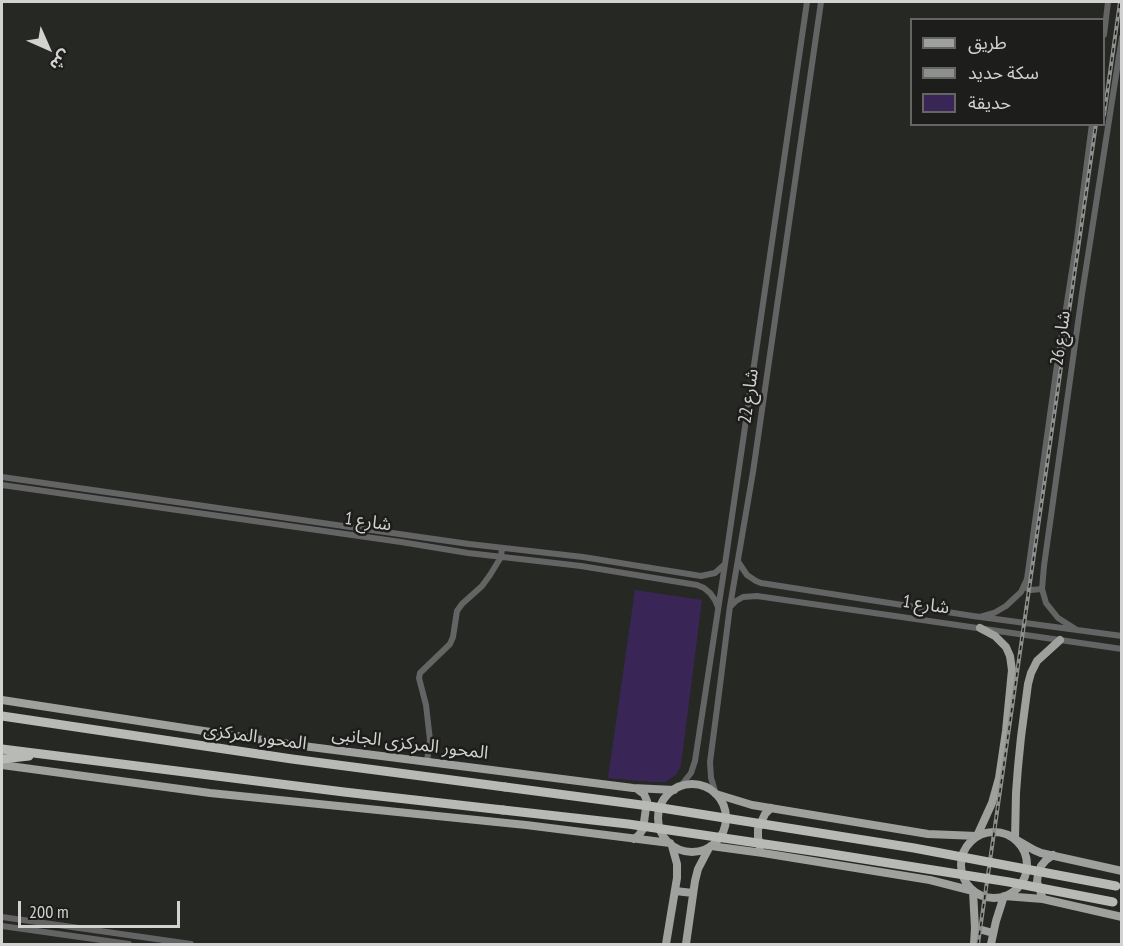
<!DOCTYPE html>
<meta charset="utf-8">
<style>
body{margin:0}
#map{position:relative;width:1123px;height:946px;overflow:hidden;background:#262824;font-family:"PT Sans Narrow","Noto Sans Arabic",sans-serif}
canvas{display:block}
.frame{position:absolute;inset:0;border:3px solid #d2d3d1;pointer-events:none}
.legend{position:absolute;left:910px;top:18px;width:195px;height:108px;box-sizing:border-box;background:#1d1e1b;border:2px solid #656664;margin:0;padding:8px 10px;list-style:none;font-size:18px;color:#d2d3d1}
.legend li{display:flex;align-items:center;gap:12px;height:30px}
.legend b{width:30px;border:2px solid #656664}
.north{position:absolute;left:18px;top:18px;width:60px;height:60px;-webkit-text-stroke:4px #1d1e1b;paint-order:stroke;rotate:135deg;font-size:16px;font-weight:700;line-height:24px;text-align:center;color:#d2d3d1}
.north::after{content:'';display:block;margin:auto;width:21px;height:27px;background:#d2d3d1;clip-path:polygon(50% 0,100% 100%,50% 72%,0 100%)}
.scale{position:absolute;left:18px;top:901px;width:162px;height:27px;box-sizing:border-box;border:3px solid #d2d3d1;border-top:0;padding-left:8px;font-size:18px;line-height:21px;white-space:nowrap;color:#d2d3d1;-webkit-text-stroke:4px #1d1e1b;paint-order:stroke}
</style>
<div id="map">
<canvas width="1123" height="946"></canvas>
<div class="frame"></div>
<ul class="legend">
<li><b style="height:8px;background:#9fa19e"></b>طريق</li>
<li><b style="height:8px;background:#8e908d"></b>سكة حديد</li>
<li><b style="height:16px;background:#3a2656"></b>حديقة</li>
</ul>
<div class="north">ش</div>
<div class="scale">200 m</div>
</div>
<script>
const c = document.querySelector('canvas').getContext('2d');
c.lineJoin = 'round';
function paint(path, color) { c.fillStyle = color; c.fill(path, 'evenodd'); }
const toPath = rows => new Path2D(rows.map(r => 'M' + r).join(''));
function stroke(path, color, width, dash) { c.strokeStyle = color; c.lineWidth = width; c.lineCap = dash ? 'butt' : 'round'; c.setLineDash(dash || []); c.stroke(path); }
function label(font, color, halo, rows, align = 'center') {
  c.font = font + ' "PT Sans Narrow","Noto Sans Arabic",sans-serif'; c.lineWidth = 5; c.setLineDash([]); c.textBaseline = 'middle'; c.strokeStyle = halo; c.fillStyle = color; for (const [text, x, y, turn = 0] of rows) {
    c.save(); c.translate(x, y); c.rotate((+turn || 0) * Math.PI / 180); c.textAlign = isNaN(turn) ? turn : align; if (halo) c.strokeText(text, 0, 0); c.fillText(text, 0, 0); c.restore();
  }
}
paint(toPath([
 [635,590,702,600,681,765,677,774,666,782,653,782,608,778]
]), '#3a2656');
stroke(toPath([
 [1104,35,1108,2],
 [2,477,469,544,583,557,701,576,715,573,725,564],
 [2,485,401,542,468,553,581,566,697,585,704,588,710,593,715,600,718,607],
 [739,563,747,575,756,581,761,583,973,616,1122,636],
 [1024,587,1031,590,1042,589],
 [731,606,736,601,743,597,757,596,1122,649],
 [980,617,994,613,1006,606,1021,592,1027,579,1056,372,1077,239,1092,124],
 [1077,630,1058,618,1046,603,1042,589,1044,566,1082,294,1122,37],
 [427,761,430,740,426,705,419,678,420,673,450,644,453,637,457,611,462,604,482,586,490,575,501,557,502,548],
 [679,788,691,773,695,761,725,564,807,2],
 [716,794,711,778,710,762,718,701,730,606,753,472,821,2],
 [2,917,191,944],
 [2,926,129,944]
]), '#636463', 6);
stroke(toPath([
 [1060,640,1037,661,1031,673,1028,684,1021,737,1018,767,1016,793,1015,839,1034,850,1041,853,1122,871],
 [2,700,295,745,633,788,674,790],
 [2,765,210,793,526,825,670,843],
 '658 818a34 34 0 1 1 68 0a34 34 0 1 1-68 0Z',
 [716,794,752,805,928,834,977,836,992,803,999,778,1006,731,1012,670,1010,656,1006,647,995,636,980,628],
 '961 865a33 33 0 1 1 66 0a33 33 0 1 1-66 0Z',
 [634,839,639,835,643,829,647,801,644,794,637,789],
 [711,846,763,853,930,880,973,891,975,928,974,944],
 [760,847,758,837,758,829,765,814,771,808],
 [675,891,693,893],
 [1043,899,1037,882,1038,874,1041,866,1046,860,1053,855],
 [975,928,993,933],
 [666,944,677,878,677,864,672,846],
 [686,944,695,881,698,869,709,848],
 [991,944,996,921,1004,896,1043,899,1122,917]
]), '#9fa19e', 8);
stroke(toPath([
 [2,716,292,759,505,787],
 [2,749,344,792,503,810],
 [2,759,29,756]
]), '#b7bab5', 9);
const rail = toPath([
 [1104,115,1120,2],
 [978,944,1096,124]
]);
stroke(rail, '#8e908d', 4);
stroke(rail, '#1d1e1b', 1.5, [4.5]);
stroke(toPath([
 [505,787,649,806,914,848,1116,886],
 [503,810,628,824,819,852,1009,882,1113,902]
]), '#b7bab5', 9);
label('18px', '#d2d3d1', '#1d1e1b', [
 ["شارع 26",1061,338,-82],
 ["شارع 22",749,396,-82],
 ["شارع 1",368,522,8],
 ["شارع 1",926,605,8],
 ["المحور المركزى",255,737,8],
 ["المحور المركزى الجانبى",410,744,7]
]);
</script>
